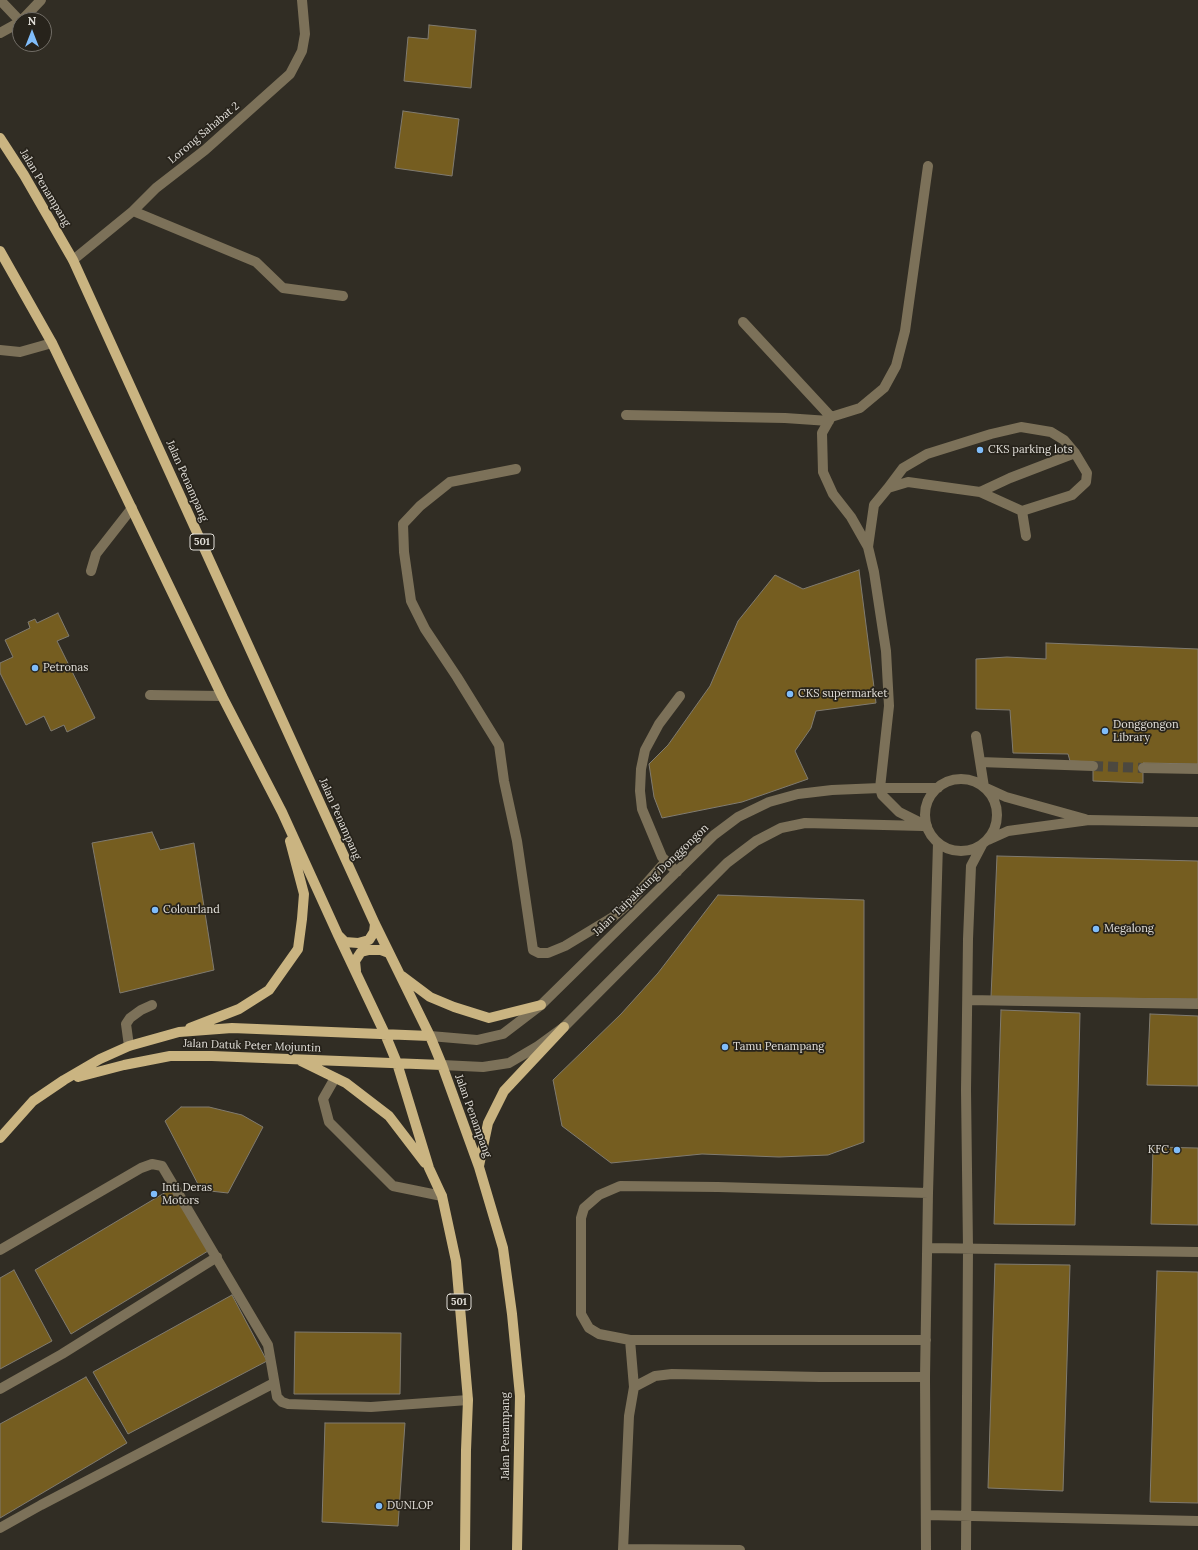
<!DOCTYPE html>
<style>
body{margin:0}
#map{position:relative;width:1198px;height:1550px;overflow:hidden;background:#312d24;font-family:Lora,serif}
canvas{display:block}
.north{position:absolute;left:12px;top:12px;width:40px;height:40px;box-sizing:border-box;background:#27231b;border:1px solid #726e67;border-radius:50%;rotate:0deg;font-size:11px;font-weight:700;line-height:16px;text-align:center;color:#e2dfd9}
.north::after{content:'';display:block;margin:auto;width:14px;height:18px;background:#80bdfa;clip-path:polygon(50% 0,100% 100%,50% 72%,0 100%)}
</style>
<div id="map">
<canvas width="1198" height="1550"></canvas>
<div class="north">N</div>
</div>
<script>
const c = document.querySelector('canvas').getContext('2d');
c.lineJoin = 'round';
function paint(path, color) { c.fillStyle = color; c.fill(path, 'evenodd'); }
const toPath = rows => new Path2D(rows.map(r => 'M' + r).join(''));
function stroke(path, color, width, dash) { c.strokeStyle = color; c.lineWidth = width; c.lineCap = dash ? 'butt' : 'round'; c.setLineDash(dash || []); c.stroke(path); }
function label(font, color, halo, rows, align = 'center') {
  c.font = font + ' Lora,serif'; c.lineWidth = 3.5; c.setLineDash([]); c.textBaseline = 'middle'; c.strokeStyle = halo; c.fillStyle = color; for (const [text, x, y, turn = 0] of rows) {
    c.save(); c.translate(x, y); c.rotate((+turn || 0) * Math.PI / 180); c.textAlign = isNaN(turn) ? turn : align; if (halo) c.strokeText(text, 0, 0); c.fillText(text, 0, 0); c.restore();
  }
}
const building = toPath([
 [429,25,476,30,471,88,404,81,408,37,428,39,429,25],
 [403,111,459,119,452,176,395,168,403,111],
 [859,570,876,703,816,711,811,728,795,751,808,779,742,802,662,818,654,797,649,764,668,745,710,686,738,621,775,575,803,589,859,570],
 [58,613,69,636,57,641,95,718,67,732,64,725,51,731,44,716,26,725,0,673,0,663,13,657,5,640,30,628,28,622,35,619,37,623,58,613],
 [1046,643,1198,649,1198,764,1143,763,1143,783,1093,781,1093,762,1070,761,1068,754,1013,753,1010,710,976,709,976,659,1007,657,1046,659,1046,643],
 [152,832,160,850,194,843,214,970,120,993,92,843,152,832],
 [997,856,1198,861,1198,999,991,997,997,856],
 [718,895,864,900,864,1142,828,1155,779,1157,702,1154,611,1163,562,1126,553,1080,621,1014,658,973,718,895],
 [1001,1010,1080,1013,1075,1225,994,1224,1001,1010],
 [1150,1014,1198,1016,1198,1086,1147,1085,1150,1014],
 [181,1107,209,1107,242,1115,263,1127,228,1193,201,1190,165,1121,181,1107],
 [1153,1147,1198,1148,1198,1225,1151,1224,1153,1147],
 [171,1189,208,1251,71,1334,35,1270,171,1189],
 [995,1264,1070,1265,1063,1491,988,1488,995,1264],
 [14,1270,52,1341,0,1369,0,1278,14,1270],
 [1157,1271,1198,1272,1198,1503,1150,1502,1157,1271],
 [232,1295,267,1361,128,1434,93,1372,232,1295],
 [295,1332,401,1333,400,1394,294,1394,295,1332],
 [86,1377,127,1443,0,1518,0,1424,86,1377],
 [325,1423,405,1423,398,1526,322,1522,325,1423]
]);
paint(building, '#755d20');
stroke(building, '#807b70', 1);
stroke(toPath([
 [1093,766,1143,768]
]), '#4c483f', 10, [10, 5]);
stroke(toPath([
 [0,0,20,21],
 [22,20,41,0],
 [0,33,20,22],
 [133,211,256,262,283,288,343,296],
 [73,260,133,211,156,188,205,150,290,74,302,51,305,34,302,0],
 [743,322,831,417],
 [0,350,20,352,52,343],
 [626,415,785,418,829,421],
 [516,469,450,482,420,506,403,524,404,552,411,601,425,629,457,677,499,745,504,781,517,841,533,950,539,953,548,953,565,946,613,917,629,903,666,861],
 [888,488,903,468,927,454,991,434,1021,427,1051,432,1064,440,1075,453,1087,473,1086,482,1072,495,1022,511],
 [980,492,1010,478,1075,453],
 [868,547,874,505,888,488,908,482,980,492,1022,511,1026,536],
 [91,571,96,554,132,508],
 [150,695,222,696],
 [976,736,984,787,1006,797,1085,819],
 [980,762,1093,766],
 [1143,768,1198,769],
 '925 815a36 36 0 1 1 72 0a36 36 0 1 1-72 0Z',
 [927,826,899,812,882,795,880,788,889,706,886,651,874,572,868,547,851,517,833,494,823,472,822,433,831,417,860,408,884,388,896,366,905,331,928,166],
 [988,840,1008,831,1089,820,1198,822],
 [677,872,662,857,642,809,640,791,641,769,645,750,659,724,680,696],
 [968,1000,1198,1004],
 [430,1036,477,1040,503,1034,541,1005,714,835,738,817,769,802,798,794,832,790,880,788,938,788],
 [129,1046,126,1024,130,1018,141,1010,152,1005],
 [442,1065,483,1067,509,1063,538,1046,564,1027,727,863,756,841,781,828,805,823,923,826],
 [335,1078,323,1099,329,1122,393,1186,442,1196],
 [928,1248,1198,1252],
 [0,1250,141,1168,152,1164,162,1166,268,1345,277,1397,282,1402,288,1404,371,1407,468,1400],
 [630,1340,634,1387],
 [926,1340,630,1340,599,1334,589,1328,581,1314,581,1218,584,1208,599,1195,620,1186,718,1187,928,1193],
 [0,1389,62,1354,217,1257],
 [927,1515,1198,1521],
 [0,1528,41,1505,274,1383],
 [623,1549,740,1550],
 [623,1550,629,1416,634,1387,655,1376,672,1374,820,1377,925,1377],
 [926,1550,925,1377,928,1193,938,843],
 [966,1550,968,1249,966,1090,968,939,971,866,982,845]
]), '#7c7159', 10);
stroke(toPath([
 [0,138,24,175,73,260,375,924,430,1036,442,1065,479,1167,503,1248,512,1314,520,1396,517,1550],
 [0,251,52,343,222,696,282,812,338,935,385,1034,397,1063,429,1168,442,1196,456,1261,468,1400,466,1450,465,1550],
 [338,935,345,942,358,943,369,940,374,932,375,924],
 [356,971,355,961,361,952,369,950,381,950,389,953],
 [402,976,430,997,454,1007,489,1018,541,1005],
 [190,1028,239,1009,269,990,298,949,302,919,304,894,290,841],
 [301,1061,346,1083,389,1116,425,1163],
 [78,1077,124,1065,170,1056,212,1056,442,1065],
 [0,1138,33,1101,64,1080,100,1059,129,1046,179,1032,232,1028,430,1036],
 [479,1166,488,1123,504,1091,564,1027]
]), '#cab481', 10);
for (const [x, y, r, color] of [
 [980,450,4,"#80bdfa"],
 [35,668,4,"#80bdfa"],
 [790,694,4,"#80bdfa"],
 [1105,731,4,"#80bdfa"],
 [155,910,4,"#80bdfa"],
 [1096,929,4,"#80bdfa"],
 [725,1047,4,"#80bdfa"],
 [1177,1150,4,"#80bdfa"],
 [154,1194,4,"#80bdfa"],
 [379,1506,4,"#80bdfa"]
]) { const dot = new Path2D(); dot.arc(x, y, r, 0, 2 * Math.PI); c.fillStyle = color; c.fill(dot); stroke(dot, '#27231b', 1.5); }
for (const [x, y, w] of [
 [202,542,24],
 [459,1302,24]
]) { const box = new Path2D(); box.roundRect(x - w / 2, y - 8, w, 16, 3); c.fillStyle = '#27231b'; c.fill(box); stroke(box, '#e2dfd9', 1); }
label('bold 10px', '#e2dfd9', null, [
 ["501",202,542],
 ["501",459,1302]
]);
label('11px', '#e2dfd9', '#27231b', [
 ["Lorong Sahabat 2",204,133,-40],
 ["Jalan Penampang",45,188,59],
 ["Jalan Penampang",187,481,66],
 ["Jalan Penampang",340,819,66],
 ["Jalan Taipakkung Donggongon",651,880,-44],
 ["Jalan Datuk Peter Mojuntin",252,1046,2],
 ["Jalan Penampang",473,1116,70],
 ["Jalan Penampang",506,1436,-90]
]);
label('11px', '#e2dfd9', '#27231b', [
 ["CKS parking lots",988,450],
 ["Petronas",43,668],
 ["CKS supermarket",798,694],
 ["Donggongon",1113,725],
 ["Library",1113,738],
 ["Colourland",163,910],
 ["Megalong",1104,929],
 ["Tamu Penampang",733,1047],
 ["KFC",1169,1150,"right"],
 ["Inti Deras",162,1188],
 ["Motors",162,1201],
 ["DUNLOP",387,1506]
], 'left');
</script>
